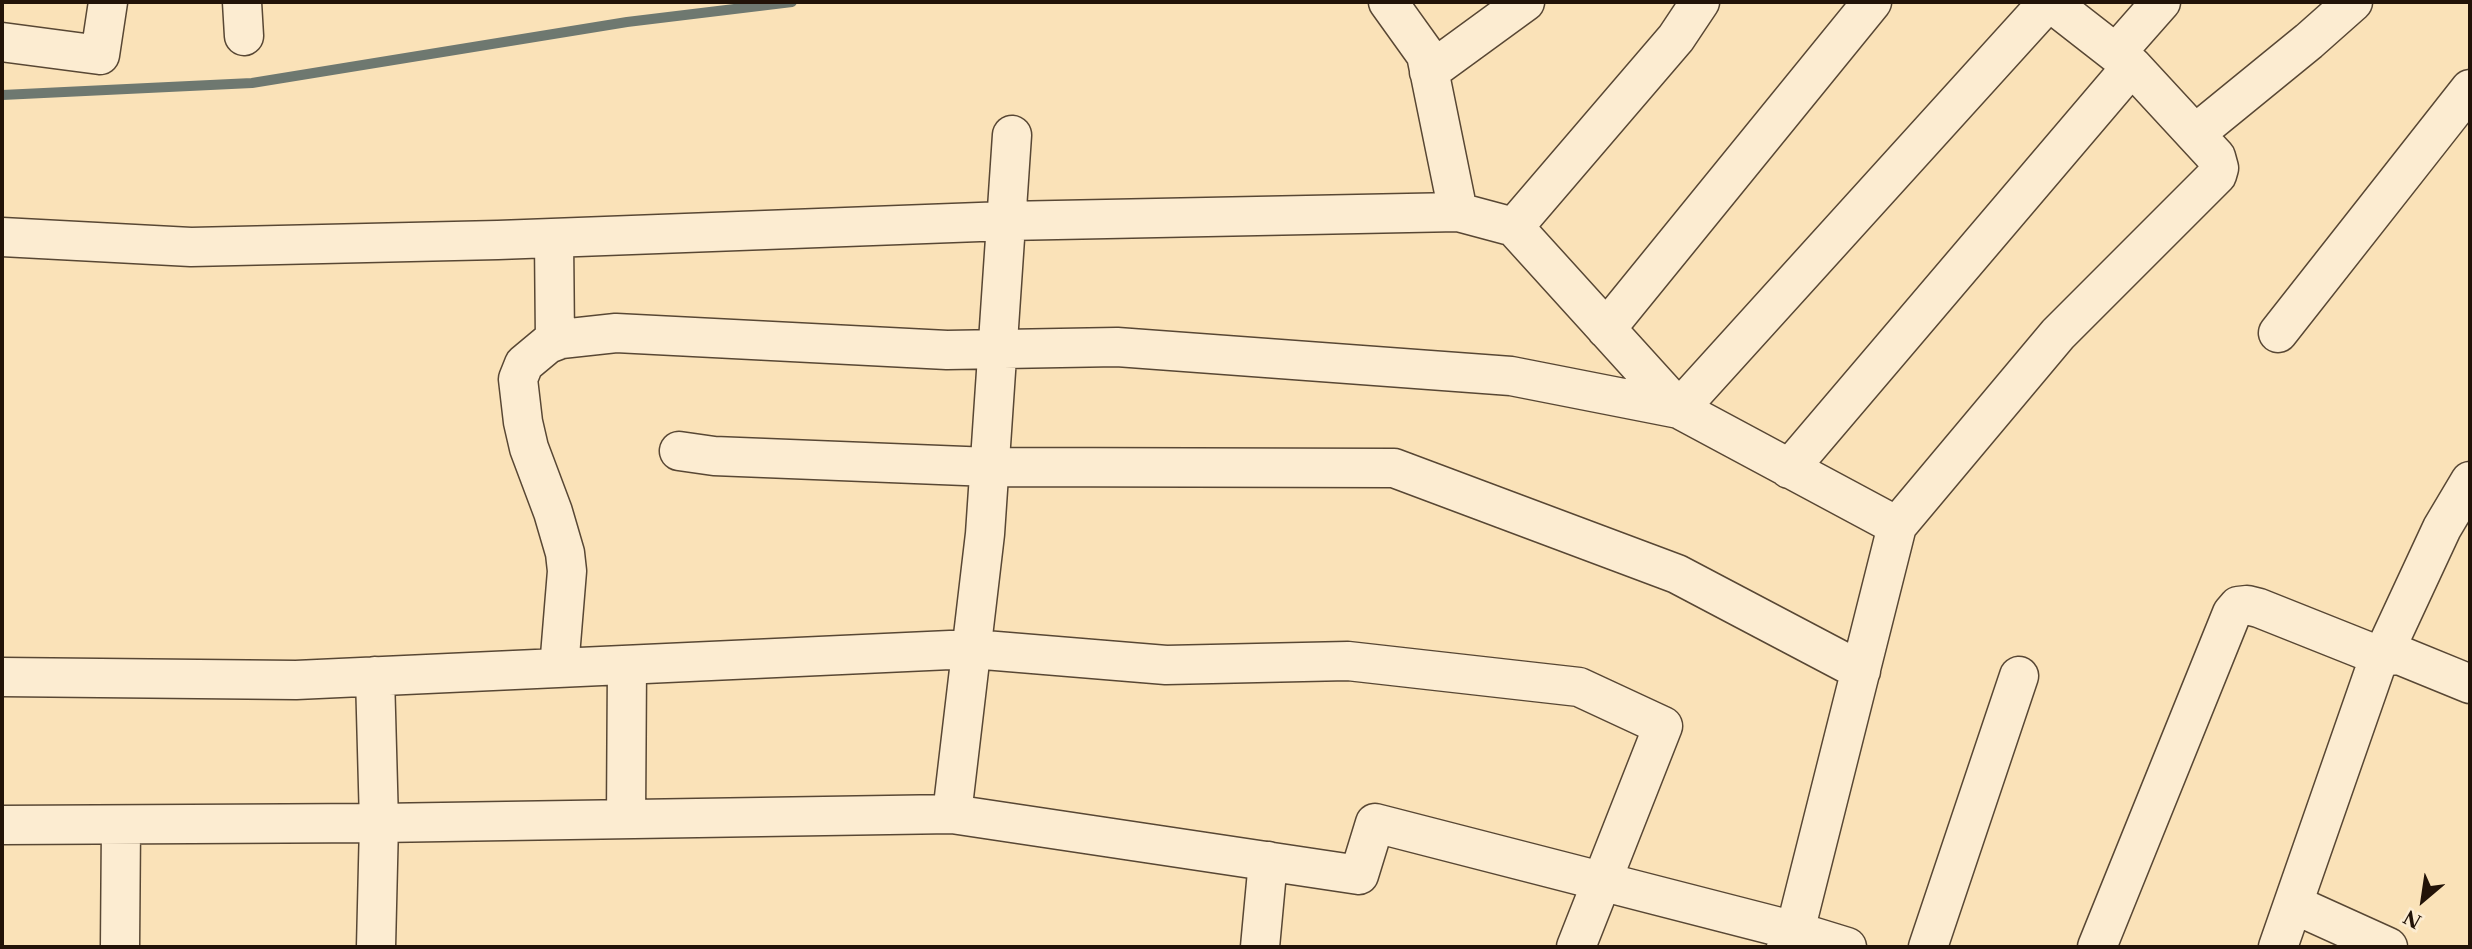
<!DOCTYPE html>
<style>
body{margin:0}
#map{position:relative;width:2472px;height:949px;overflow:hidden;background:#fae2b8;font-family:"Libre Caslon Text",serif}
canvas{display:block}
.frame{position:absolute;inset:0;border:4px solid #221308;pointer-events:none}
.north{position:absolute;left:2388px;top:865px;width:70px;height:70px;-webkit-text-stroke:5px #fcecd1;paint-order:stroke;rotate:209deg;font-size:19px;font-weight:700;line-height:28px;text-align:center;color:#221308}
.north::after{content:'';display:block;margin:auto;width:24px;height:32px;background:#221308;clip-path:polygon(50% 0,100% 100%,50% 72%,0 100%)}
</style>
<div id="map">
<canvas width="2472" height="949"></canvas>
<div class="frame"></div>
<div class="north">N</div>
</div>
<script>
const c = document.querySelector('canvas').getContext('2d');
c.lineJoin = 'round';
const toPath = rows => new Path2D(rows.map(r => 'M' + r).join(''));
function stroke(path, color, width, dash) { c.strokeStyle = color; c.lineWidth = width; c.lineCap = dash ? 'butt' : 'round'; c.setLineDash(dash || []); c.stroke(path); }
stroke(toPath([
 [2,95,252,83,627,22,792,2]
]), '#6e7870', 10);
const minor = toPath([
 [242,2,244,36],
 [2,42,100,55,108,2],
 [2116,53,2161,2],
 [1429,72,1525,2],
 [2195,134,2309,41,2353,2],
 [1514,227,1676,38,1700,2],
 [2,237,191,247,498,240,1006,221,1458,212],
 [554,239,555,341],
 [1606,329,1872,2],
 [2278,333,2470,89],
 [679,451,714,456,990,467,1394,468,1677,574,1861,671],
 [1789,469,2132,66,2050,2],
 [1897,526,2058,334,2217,175,2219,168,2216,157,2132,66],
 [559,668,567,571,565,553,553,512,529,448,523,422,518,379,524,364,548,344,561,339,616,333,947,350,1117,347,1511,376,1679,409,2048,2],
 [375,676,379,823,376,947],
 [2,677,296,680,972,649,1166,665,1348,661,1579,687,1663,726,1576,947],
 [952,814,985,534,1012,135],
 [626,819,627,665],
 [2,825,379,823,952,814,1359,875,1375,823,1795,931,1897,526,1679,409,1514,227,1458,212,1426,55,1388,2],
 [2293,904,2388,947],
 [120,947,121,825],
 [1260,947,1268,861],
 [1786,947,1795,931,1847,947],
 [1928,947,2019,676],
 [2097,947,2232,613,2238,606,2247,605,2259,608,2382,657,2442,528,2470,481],
 [2278,947,2376,666,2382,657,2399,655,2470,684]
]);
stroke(minor, '#584734', 41);
stroke(minor, '#fcecd1', 38);
</script>
